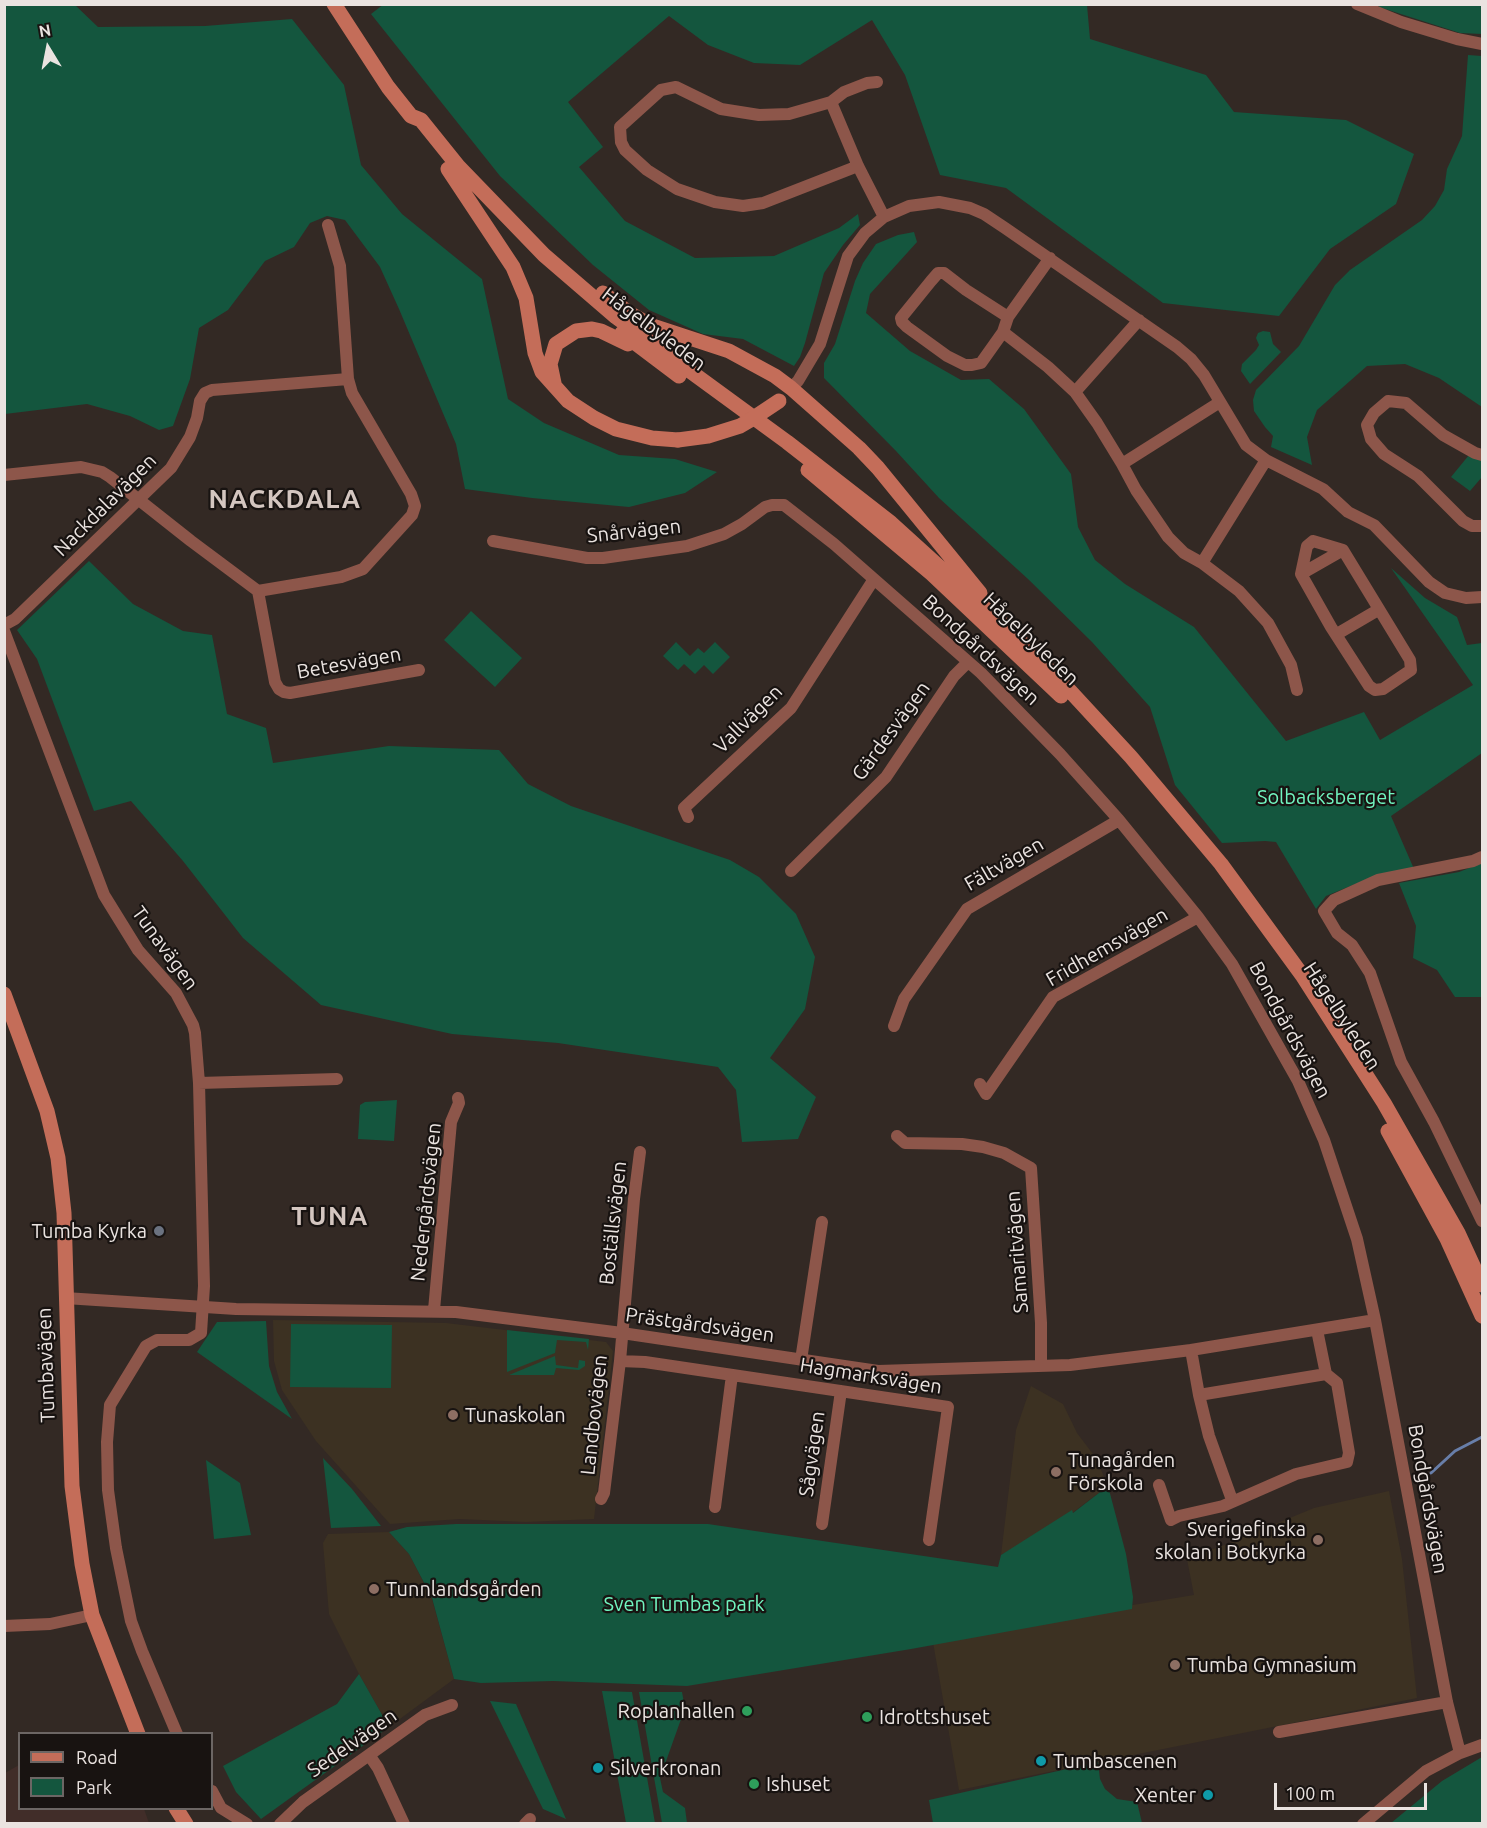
<!DOCTYPE html>
<meta charset="utf-8">
<style>
body{margin:0}
#map{position:relative;width:1487px;height:1828px;overflow:hidden;background:#332924;font-family:Ubuntu,sans-serif}
canvas{display:block}
.frame{position:absolute;inset:0;border:6px solid #eae3e0;pointer-events:none}
.legend{position:absolute;left:18px;top:1732px;width:195px;height:78px;box-sizing:border-box;background:#181311;border:2px solid #6c6664;margin:0;padding:8px 10px;list-style:none;font-size:18px;color:#eae3e0}
.legend li{display:flex;align-items:center;gap:12px;height:30px}
.legend b{width:30px;border:2px solid #6c6664}
.north{position:absolute;left:18px;top:18px;width:60px;height:60px;-webkit-text-stroke:4px #181311;paint-order:stroke;rotate:350deg;font-size:16px;font-weight:700;line-height:24px;text-align:center;color:#eae3e0}
.north::after{content:'';display:block;margin:auto;width:21px;height:27px;background:#eae3e0;clip-path:polygon(50% 0,100% 100%,50% 72%,0 100%)}
.scale{position:absolute;left:1274px;top:1783px;width:153px;height:27px;box-sizing:border-box;border:3px solid #eae3e0;border-top:0;padding-left:8px;font-size:18px;line-height:21px;white-space:nowrap;color:#eae3e0;-webkit-text-stroke:4px #181311;paint-order:stroke}
</style>
<div id="map">
<canvas width="1487" height="1828"></canvas>
<div class="frame"></div>
<ul class="legend">
<li><b style="height:8px;background:#c46d59"></b>Road</li>
<li><b style="height:16px;background:#14563e"></b>Park</li>
</ul>
<div class="north">N</div>
<div class="scale">100 m</div>
</div>
<script>
const c = document.querySelector('canvas').getContext('2d');
c.lineJoin = 'round';
function paint(path, color) { c.fillStyle = color; c.fill(path, 'evenodd'); }
const toPath = rows => new Path2D(rows.map(r => 'M' + r).join(''));
function stroke(path, color, width, dash) { c.strokeStyle = color; c.lineWidth = width; c.lineCap = dash ? 'butt' : 'round'; c.setLineDash(dash || []); c.stroke(path); }
function label(font, color, halo, rows, align = 'center') {
  c.font = font + ' Ubuntu,sans-serif'; c.lineWidth = 4.5; c.setLineDash([]); c.textBaseline = 'middle'; c.strokeStyle = halo; c.fillStyle = color; for (const [text, x, y, turn = 0] of rows) {
    c.save(); c.translate(x, y); c.rotate((+turn || 0) * Math.PI / 180); c.textAlign = isNaN(turn) ? turn : align; if (halo) c.strokeText(text, 0, 0); c.fillText(text, 0, 0); c.restore();
  }
}
paint(toPath([
 [19,1765,20,1808,144,1809,149,1823,5,1823,5,1773]
]), '#412d29');
paint(toPath([
 [273,1320,446,1323,606,1342,613,1351,594,1519,526,1522,460,1519,390,1524,316,1441,282,1390,274,1361],
 [1031,1386,1063,1404,1077,1433,1096,1458,1108,1486,1056,1525,1001,1555,1016,1430],
 [1389,1491,1402,1559,1417,1698,959,1790,931,1631,1090,1612,1194,1595,1186,1554,1217,1548,1314,1508],
 [389,1532,409,1554,432,1599,454,1679,389,1727,359,1674,329,1614,323,1543,328,1534]
]), '#3c3122');
paint(toPath([
 [5,4,75,5,98,27,205,26,292,19,344,85,361,165,402,214,482,279,508,399,544,423,619,455,675,459,717,472,685,493,629,507,532,498,465,489,456,444,399,309,380,267,345,220,327,216,310,223,294,247,265,261,228,310,199,328,190,379,173,426,159,430,130,416,87,404,5,414],
 [384,4,1087,5,1090,39,1206,75,1234,112,1346,120,1414,154,1396,204,1330,249,1279,316,1163,303,1006,188,940,175,905,75,872,20,800,65,754,63,708,45,669,16,568,102,603,147,579,167,625,221,695,258,774,256,839,228,858,214,860,225,843,245,824,273,805,343,800,357,794,366,743,339,703,334,649,310,593,265,500,176,371,14],
 [1379,5,1482,5,1482,34,1460,33,1379,7],
 [1468,55,1482,56,1482,407,1439,378,1405,364,1367,366,1317,410,1307,437,1312,465,1271,447,1273,436,1265,427,1254,411,1253,400,1256,390,1299,346,1335,285,1350,270,1422,220,1435,206,1444,190,1447,169,1462,136],
 [914,232,917,242,870,294,866,313,910,351,961,380,989,379,1024,409,1071,474,1078,527,1095,560,1125,584,1194,627,1286,741,1364,712,1380,740,1473,685,1391,568,1425,598,1457,617,1467,645,1482,643,1482,753,1391,816,1414,869,1380,874,1326,896,1316,909,1276,842,1265,841,1222,843,1175,785,1150,707,1092,642,1028,579,939,498,896,451,824,378,824,363,835,344,855,281,863,263,876,244,898,235],
 [1263,331,1270,332,1273,344,1281,352,1250,384,1241,371,1242,364,1256,350,1259,345,1256,338,1258,333],
 [1469,455,1482,459,1482,477,1470,491,1451,477],
 [89,561,133,604,183,631,212,635,227,714,266,728,273,763,389,746,499,750,528,784,571,806,730,860,759,877,796,914,815,957,805,1009,770,1058,816,1097,798,1139,742,1142,736,1090,718,1067,558,1043,452,1034,321,1005,243,938,183,861,131,801,94,811,37,659,17,630],
 [471,611,522,658,495,687,444,640],
 [676,642,690,656,698,648,704,653,715,642,730,657,713,674,704,665,695,674,684,664,678,670,663,656],
 [1482,863,1482,997,1455,997,1437,970,1413,958,1416,926,1399,883,1459,872],
 [397,1100,394,1141,358,1139,360,1105,365,1102],
 [266,1321,269,1366,277,1392,292,1419,197,1352,217,1322],
 [291,1324,392,1325,391,1388,290,1387],
 [507,1330,589,1339,588,1350,586,1342,557,1340,555,1353,507,1372],
 [555,1356,556,1365,578,1368,579,1360,585,1361,585,1366,579,1370,556,1368,554,1375,509,1375],
 [323,1458,352,1489,381,1526,331,1528],
 [206,1460,240,1483,251,1535,214,1539],
 [1108,1486,1126,1554,1133,1597,1132,1609,911,1649,687,1686,553,1681,481,1683,454,1679,432,1598,409,1554,389,1532,407,1527,456,1524,708,1524,998,1567,1001,1555,1072,1510,1073,1513],
 [359,1674,389,1727,261,1819,236,1792,223,1766,337,1704],
 [602,1691,632,1692,655,1823,626,1823],
 [639,1692,682,1692,685,1708,660,1778,663,1792,685,1808,687,1823,662,1823],
 [490,1701,516,1704,566,1819,543,1809],
 [1482,1757,1482,1823,1391,1823,1442,1781],
 [1098,1762,1100,1779,1105,1789,1117,1799,1137,1802,1142,1823,933,1823,929,1800]
]), '#14563e');
stroke(toPath([
 [1431,1473,1455,1451,1482,1437]
]), '#687ea9', 3);
stroke(toPath([
 [1357,4,1401,22,1457,39,1482,44],
 [831,102,858,166,884,217],
 [858,166,763,203,743,206,715,202,677,189,647,170,625,150,621,142,620,127,661,90,676,87,721,109,759,115,789,114,831,102,844,92,867,83,877,82],
 [1008,317,1003,332,981,363,972,365,965,365,947,356,907,327,902,322,901,318,931,281,938,273,944,273,966,290,1008,317,1050,258],
 [1003,332,1048,367,1075,392,1097,423,1122,464],
 [791,388,798,381,820,344,848,256,865,233,884,217,909,206,939,202,970,208,984,214,1005,228,1177,347,1191,359,1204,375,1246,445,1266,460,1323,489,1348,512,1374,525,1429,582,1445,593,1466,598,1482,597],
 [1075,392,1139,320],
 [1220,402,1122,464,1136,490,1168,537,1184,553,1202,563,1239,591,1268,623,1291,665,1297,690],
 [1482,455,1475,453,1443,435,1406,403,1388,401,1374,413,1367,425,1371,439,1384,454,1418,476,1463,521,1472,526,1482,526],
 [4,475,81,467,102,472,110,477,191,541,258,591,341,577,363,569,412,515,415,506,411,494,352,393,348,379,340,266,328,225],
 [493,541,587,558,603,558,687,546,724,534,742,524,765,507,772,505,784,505,834,544,981,673,1060,754,1119,820,1198,917,1232,964,1298,1081,1324,1140,1357,1239,1375,1320,1447,1702,1460,1753],
 [1313,541,1343,550,1410,660,1411,670,1383,689,1375,690,1369,686,1331,627,1301,574,1307,546,1313,541],
 [1202,563,1266,460],
 [1301,574,1343,550],
 [258,591,275,682,279,689,284,692,290,693,419,670],
 [4,625,15,619,171,468,190,437,197,418,200,401,205,393,212,390,348,379],
 [4,631,104,895,138,950,176,993,193,1025,195,1033,199,1083,204,1286,201,1333,189,1340,157,1340,146,1346,110,1405,107,1442,108,1490,116,1548,131,1621,142,1651,177,1734],
 [1337,634,1378,610],
 [688,817,684,808,791,708,874,579],
 [1482,857,1473,861,1378,880,1334,900,1324,911,1337,933,1352,945,1370,973,1401,1062,1434,1122,1482,1221],
 [791,871,886,777,954,676,968,662],
 [894,1026,904,999,967,909,1119,820],
 [199,1083,337,1079],
 [980,1084,986,1094,1053,997,1198,917],
 [897,1136,905,1143,962,1144,983,1147,1004,1153,1031,1168,1041,1323,1041,1366],
 [65,1298,236,1309,456,1312,622,1333,878,1371,1070,1365,1191,1350,1375,1320],
 [434,1310,451,1122,459,1103,458,1098],
 [1191,1350,1199,1395,1209,1436,1232,1500],
 [801,1360,822,1222],
 [620,1361,645,1362,948,1407,929,1540],
 [1199,1395,1326,1374],
 [1159,1485,1171,1520,1179,1516,1223,1506,1296,1474,1347,1462,1349,1453,1337,1383,1326,1374,1317,1330],
 [601,1499,604,1493,620,1361,634,1199,640,1152],
 [715,1507,732,1375],
 [822,1524,841,1391],
 [4,1626,50,1624,92,1615],
 [1279,1732,1447,1702],
 [369,1755,378,1768,404,1824],
 [212,1791,221,1808,247,1824],
 [280,1824,303,1802,425,1715,452,1705],
 [525,1824,530,1819],
 [1363,1824,1426,1771,1460,1753,1482,1745]
]), '#8d564a', 12);
stroke(toPath([
 [334,4,388,87,411,116,421,120,458,166,544,255,616,317,787,442,891,523,1010,631,1071,692,1131,757,1221,864,1302,975,1384,1103,1458,1233,1482,1285],
 [448,169,513,267,526,298,535,353,542,372,568,401,594,418,616,429,652,438,678,440],
 [603,293,629,313,650,325,729,351,775,376,791,388,859,448,878,468,980,593],
 [622,333,679,376],
 [554,383,550,364,556,344,576,331,592,329,601,331,628,344],
 [808,470,932,574,1061,696],
 [4,994,47,1111,58,1158,64,1213,72,1486,82,1564,92,1615,138,1734],
 [1388,1131,1447,1239,1482,1316],
 [176,1808,186,1824]
]), '#c46d59', 15);
stroke(toPath([
 [678,440,708,436,740,426,752,419,779,401]
]), '#c46d59', 15);
for (const [x, y, r, color] of [
 [159,1231,6,"#6b7280"],
 [453,1415,6,"#8d6e63"],
 [1056,1472,6,"#8d6e63"],
 [1318,1540,6,"#8d6e63"],
 [374,1589,6,"#8d6e63"],
 [1175,1665,6,"#8d6e63"],
 [747,1711,6,"#2e9e5b"],
 [867,1717,6,"#2e9e5b"],
 [1041,1761,6,"#0f9aa8"],
 [598,1768,6,"#0f9aa8"],
 [754,1784,6,"#2e9e5b"],
 [1208,1795,6,"#0f9aa8"]
]) { const dot = new Path2D(); dot.arc(x, y, r, 0, 2 * Math.PI); c.fillStyle = color; c.fill(dot); stroke(dot, '#181311', 2); }
label('20px', '#eae3e0', '#181311', [
 ["Hågelbyleden",654,329,37],
 ["Nackdalavägen",105,505,-45],
 ["Snårvägen",634,531,-6],
 ["Hågelbyleden",1031,639,44],
 ["Bondgårdsvägen",981,650,43],
 ["Betesvägen",349,663,-10],
 ["Vallvägen",748,719,-45],
 ["Gärdesvägen",891,731,-54],
 ["Fältvägen",1004,864,-30],
 ["Fridhemsvägen",1107,947,-30],
 ["Tunavägen",165,948,54],
 ["Hågelbyleden",1342,1016,57],
 ["Bondgårdsvägen",1290,1030,62],
 ["Nedergårdsvägen",426,1202,-84],
 ["Boställsvägen",613,1223,-84],
 ["Samaritvägen",1017,1252,-94],
 ["Prästgårdsvägen",700,1325,8],
 ["Tumbavägen",46,1365,-92],
 ["Hagmarksvägen",871,1376,9],
 ["Landbovägen",594,1415,-84],
 ["Sågvägen",812,1454,-82],
 ["Bondgårdsvägen",1428,1499,80],
 ["Sedelvägen",352,1743,-35]
]);
label('20px', '#71f5c0', '#181311', [
 ["Solbacksberget",1326,797],
 ["Sven Tumbas park",684,1604]
]);
label('20px', '#eae3e0', '#181311', [
 ["Tumba Kyrka",147,1231,"right"],
 ["Tunaskolan",465,1415],
 ["Tunagården",1068,1460],
 ["Förskola",1068,1483],
 ["Sverigefinska",1306,1529,"right"],
 ["skolan i Botkyrka",1306,1552,"right"],
 ["Tunnlandsgården",386,1589],
 ["Tumba Gymnasium",1187,1665],
 ["Roplanhallen",735,1711,"right"],
 ["Idrottshuset",879,1717],
 ["Tumbascenen",1053,1761],
 ["Silverkronan",610,1768],
 ["Ishuset",766,1784],
 ["Xenter",1196,1795,"right"]
], 'left');
c.letterSpacing = '1.5px';
label('bold 26px', '#d4c6c0', '#181311', [
 ["NACKDALA",285,499],
 ["TUNA",330,1216]
]);
c.letterSpacing = '0px';
</script>
